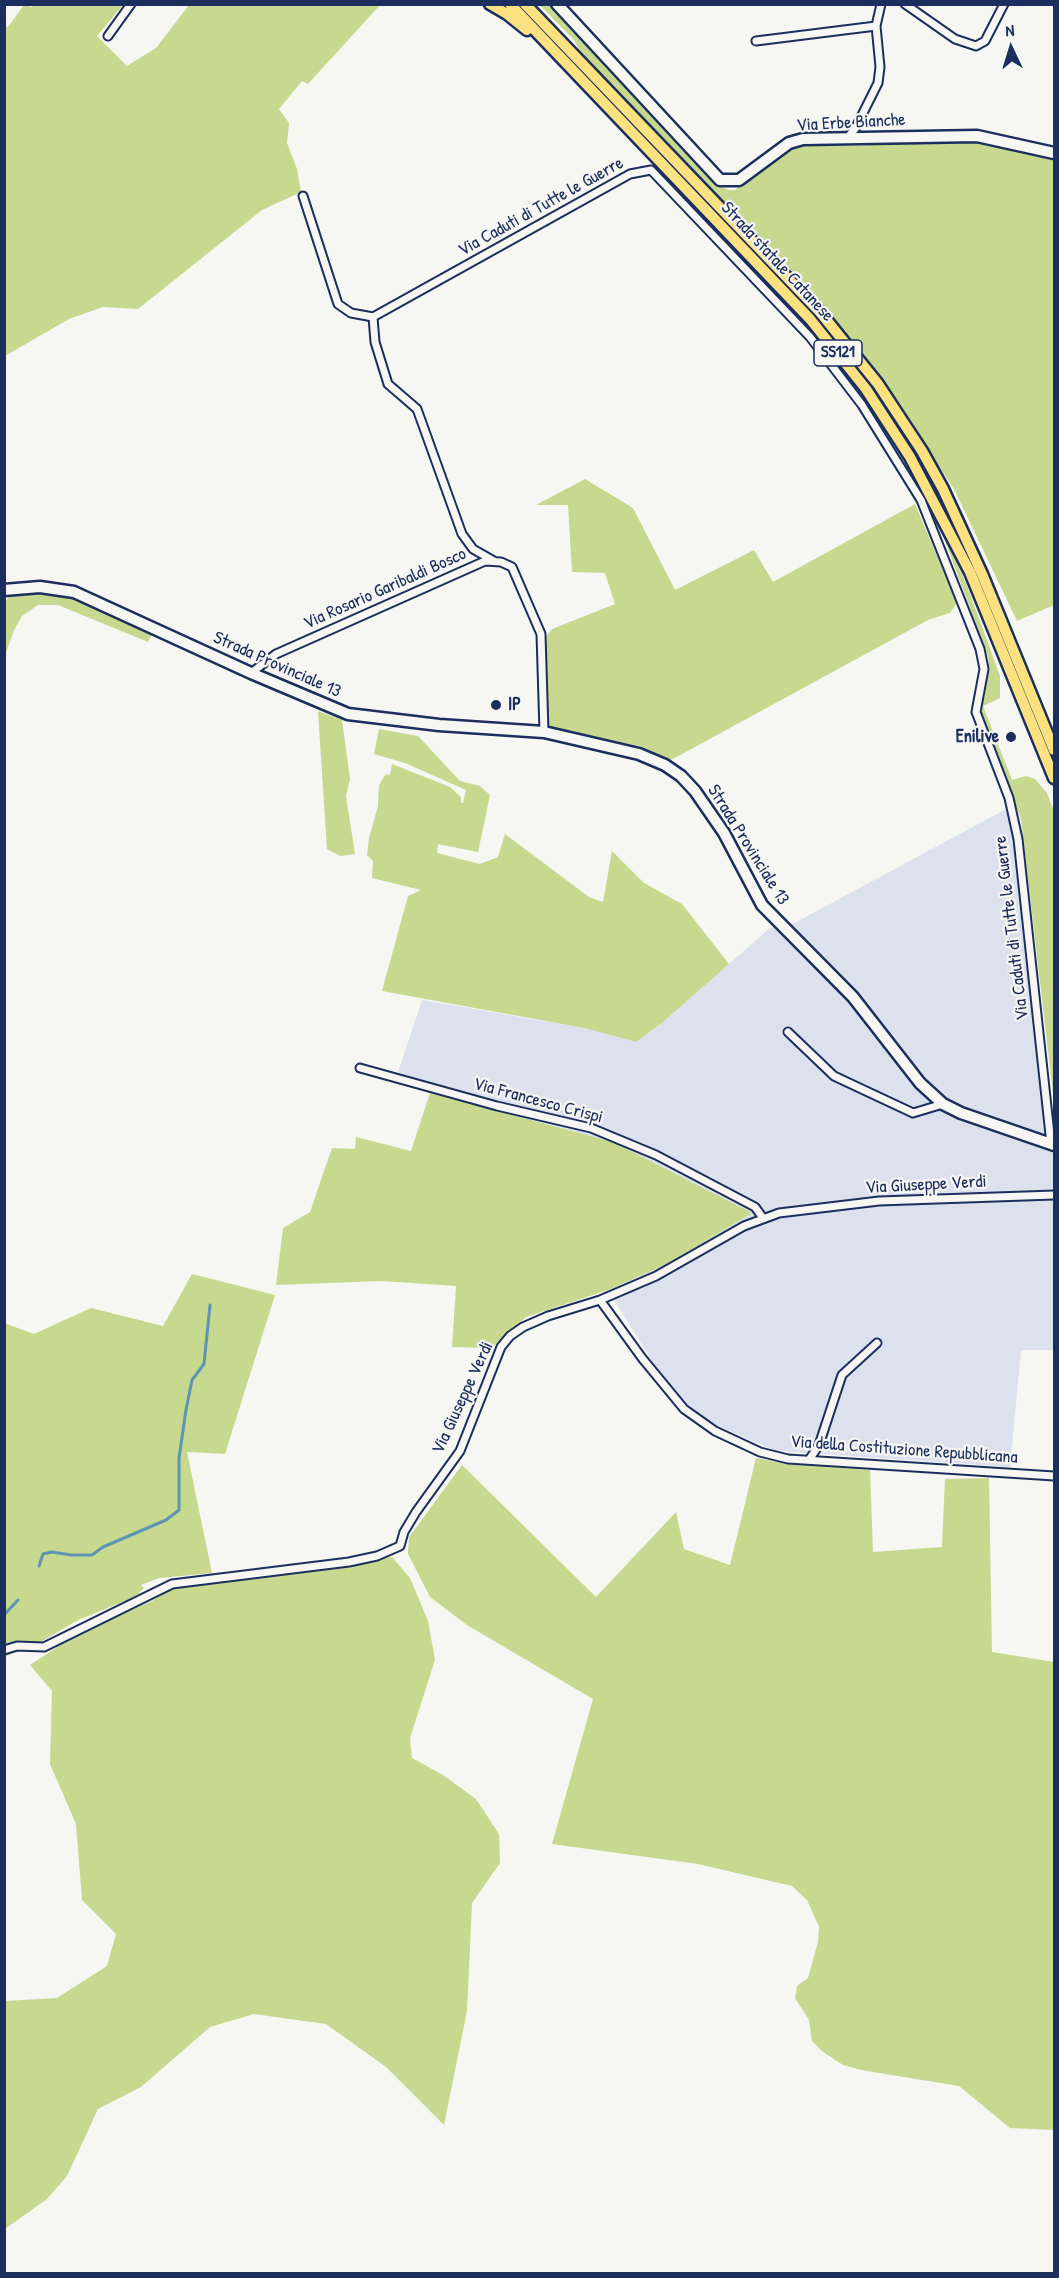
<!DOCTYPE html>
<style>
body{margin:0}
#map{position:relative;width:1059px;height:2278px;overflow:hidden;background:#f6f6f2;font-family:"Patrick Hand",sans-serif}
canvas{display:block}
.frame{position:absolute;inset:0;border:6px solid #1b2f5e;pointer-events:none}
.north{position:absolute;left:981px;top:18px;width:60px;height:60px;-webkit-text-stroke:4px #f6f6f2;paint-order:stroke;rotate:356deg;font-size:16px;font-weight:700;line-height:24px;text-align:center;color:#1b2f5e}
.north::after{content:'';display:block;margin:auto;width:21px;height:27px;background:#1b2f5e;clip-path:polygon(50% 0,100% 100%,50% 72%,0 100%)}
</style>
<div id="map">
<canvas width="1059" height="2278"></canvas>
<div class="frame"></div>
<div class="north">N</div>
</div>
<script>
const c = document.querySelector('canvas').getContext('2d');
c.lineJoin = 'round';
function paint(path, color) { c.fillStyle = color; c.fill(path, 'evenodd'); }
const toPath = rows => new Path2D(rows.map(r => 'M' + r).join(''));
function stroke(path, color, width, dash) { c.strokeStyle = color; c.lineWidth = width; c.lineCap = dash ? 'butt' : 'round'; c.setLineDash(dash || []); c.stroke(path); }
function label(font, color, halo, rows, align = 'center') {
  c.font = font + ' "Patrick Hand",sans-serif'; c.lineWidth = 4.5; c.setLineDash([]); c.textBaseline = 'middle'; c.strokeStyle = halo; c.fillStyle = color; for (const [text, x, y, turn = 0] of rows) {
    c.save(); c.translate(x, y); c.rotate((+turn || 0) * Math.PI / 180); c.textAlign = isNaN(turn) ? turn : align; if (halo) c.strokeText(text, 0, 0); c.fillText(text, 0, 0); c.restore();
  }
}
paint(toPath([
 [1006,809,1013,833,1020,884,1048,1149,1054,1152,1054,1350,1021,1350,1010,1467,777,1451,754,1442,710,1422,684,1402,655,1366,608,1290,667,1264,613,1142,430,1093,433,1084,398,1072,422,1000,584,1028,636,1042,663,1022,770,928,789,926]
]), '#dce2ed');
paint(toPath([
 [34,5,123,5,97,36,127,66,156,48,189,5,380,5,308,84,302,81,279,109,289,123,287,143,297,169,301,192,262,210,138,309,103,307,69,319,5,356,5,26,8,27,24,5,32,7],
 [540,5,548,5,721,187,729,190,735,190,790,148,804,144,853,146,977,140,1054,158,1054,605,1017,621,954,489,862,354,802,284,580,52,574,40],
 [585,479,633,508,675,590,754,550,773,582,915,504,957,603,950,613,928,620,671,760,640,746,553,729,548,723,545,709,546,637,552,629,615,604,605,573,572,572,568,505,536,505],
 [940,527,966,583,1000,676,1000,698,983,706,1012,780,1026,776,1035,779,1047,793,1054,811,1054,1102,1021,819,982,717,981,708,989,671,988,657],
 [41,592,80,600,153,632,148,642,58,605,38,605,22,616,14,630,5,656,5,603,9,596],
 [318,711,342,720,350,779,346,796,355,854,340,856,327,849],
 [379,729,418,736,460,781,480,786,490,795,478,852,438,844,437,853,480,864,498,857,505,834,589,897,603,902,612,851,644,883,682,904,729,964,663,1022,636,1042,584,1028,382,991,408,896,421,890,372,878,373,861,367,855,369,838,378,806,379,785,386,774,390,775,392,764,450,787,461,797,461,803,463,803,466,790,405,763,374,754],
 [430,1093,613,1142,752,1213,667,1264,608,1290,526,1317,492,1348,452,1347,456,1286,382,1281,276,1285,283,1228,310,1212,332,1148,355,1149,356,1137,411,1151],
 [192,1274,275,1295,225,1454,187,1452,212,1573,159,1578,141,1585,144,1588,135,1597,78,1620,44,1640,5,1657,4,1323,34,1334,91,1308,163,1326],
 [756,1458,786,1464,870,1470,873,1552,942,1547,945,1479,989,1478,992,1652,1054,1662,1054,2130,1010,2128,959,2086,861,2070,843,2065,823,2052,812,2041,809,2020,795,1998,797,1986,808,1978,818,1942,819,1927,807,1900,792,1886,698,1864,552,1844,593,1699,467,1625,430,1597,408,1554,409,1537,462,1465,596,1597,676,1512,684,1549,730,1565],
 [392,1557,410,1578,428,1621,435,1660,410,1738,412,1758,443,1775,476,1799,499,1834,500,1863,472,1903,467,2011,444,2125,386,2067,326,2024,254,2014,210,2027,141,2087,98,2109,67,2176,47,2199,5,2229,5,2001,57,1998,107,1966,116,1934,82,1900,76,1824,50,1764,52,1691,30,1665,77,1634,152,1601,172,1587,257,1579]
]), '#c6d98e');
stroke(toPath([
 [39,1566,43,1554,52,1552,71,1555,92,1555,103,1547,166,1520,179,1510,179,1458,186,1410,192,1380,204,1364,210,1305],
 [4,1615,18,1600]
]), '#5f95b3', 3);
const street = toPath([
 [905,4,955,39,976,46,985,41,1004,4],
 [108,36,131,4],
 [756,41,876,26],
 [846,139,855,129,878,83,880,67,876,26,881,4],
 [303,196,338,304,351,313,373,317],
 [373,317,630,174,651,170,810,337,862,405,921,500,980,649,984,669,976,712,1009,798,1018,839,1051,1144],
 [373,317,375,342,388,384,417,409,462,534,473,549,494,561],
 [251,673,276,654,485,561,501,562,512,567,541,634,544,732],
 [788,1032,834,1076,913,1113,943,1104],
 [360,1068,497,1106,591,1128,656,1155,755,1207,763,1218],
 [600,1300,642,1358,684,1409,715,1431,760,1452,788,1459,1054,1476],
 [809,1460,819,1445,842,1375,877,1343],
 [4,1650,17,1646,44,1647,172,1584,349,1562,377,1556,400,1546,404,1532,416,1512,460,1451,501,1347,510,1336,523,1327,548,1316,600,1300,656,1276,744,1226,779,1213,879,1201,1054,1195]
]);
const secondary = toPath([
 [557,4,720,180,739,180,789,143,803,139,977,136,1054,153],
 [4,590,40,587,74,592,251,673,348,714,439,725,544,732,639,754,665,765,681,776,695,791,724,833,762,905,853,997,920,1083,943,1104,961,1113,1054,1145]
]);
const primary = toPath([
 [490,4,507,14,527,30],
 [510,4,810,319,866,389,910,457,970,572,1054,778],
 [525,4,820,312,878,384,922,451,943,489,982,574,1054,750]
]);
stroke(street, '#1b2f5e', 11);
stroke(secondary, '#1b2f5e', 15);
stroke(primary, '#1b2f5e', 15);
stroke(street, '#f6f6f2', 7);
stroke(secondary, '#f6f6f2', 10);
stroke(primary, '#fbe180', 10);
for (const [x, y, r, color] of [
 [496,705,6,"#1b2f5e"],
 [1011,737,6,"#1b2f5e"]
]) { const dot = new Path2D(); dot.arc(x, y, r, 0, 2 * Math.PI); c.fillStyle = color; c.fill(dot); stroke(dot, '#f6f6f2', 2); }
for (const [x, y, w] of [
 [838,353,48]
]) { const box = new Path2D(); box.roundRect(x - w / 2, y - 13, w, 26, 4.5); c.fillStyle = '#f6f6f2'; c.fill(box); stroke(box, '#1b2f5e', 1.5); }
label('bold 16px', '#1b2f5e', null, [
 ["SS121",838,353]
]);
label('18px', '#1b2f5e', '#f6f6f2', [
 ["Via Erbe Bianche",851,123,-3],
 ["Via Caduti di Tutte le Guerre",541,207,-29],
 ["Strada statale Catanese",777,262,47],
 ["Via Rosario Garibaldi Bosco",385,589,-24],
 ["Strada Provinciale 13",277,665,24],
 ["Strada Provinciale 13",748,845,58],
 ["Via Caduti di Tutte le Guerre",1012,928,-97],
 ["Via Francesco Crispi",538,1101,15],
 ["Via Giuseppe Verdi",926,1185,-3],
 ["Via Giuseppe Verdi",463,1398,-65],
 ["Via della Costituzione Repubblicana",904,1450,4]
]);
label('bold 18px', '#1b2f5e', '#f6f6f2', [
 ["IP",508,705],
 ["Enilive",999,737,"right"]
], 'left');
</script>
